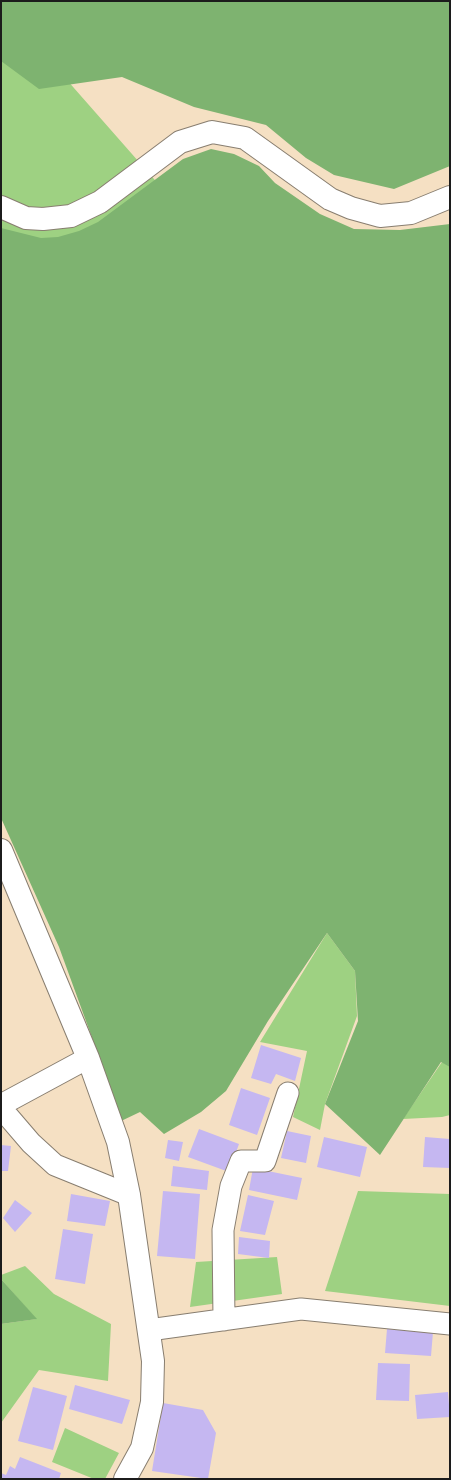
<!DOCTYPE html>
<style>
body{margin:0}
#map{position:relative;width:451px;height:1480px;overflow:hidden;background:#f5e0c3;font-family:"Playpen Sans",sans-serif}
canvas{display:block}
.frame{position:absolute;inset:0;border:2px solid #1c1c1c;pointer-events:none}
</style>
<div id="map">
<canvas width="451" height="1480"></canvas>
<div class="frame"></div>
</div>
<script>
const c = document.querySelector('canvas').getContext('2d');
c.lineJoin = 'round';
function paint(path, color) { c.fillStyle = color; c.fill(path, 'evenodd'); }
const toPath = rows => new Path2D(rows.map(r => 'M' + r).join(''));
function stroke(path, color, width, dash) { c.strokeStyle = color; c.lineWidth = width; c.lineCap = dash ? 'butt' : 'round'; c.setLineDash(dash || []); c.stroke(path); }
paint(toPath([
 [1,5,219,253,1,319],
 [327,933,355,971,357,1016,325,1104,320,1130,293,1117,307,1051,260,1042],
 [442,1062,450,1066,450,1115,442,1117,403,1119],
 [358,1191,450,1194,450,1306,325,1291],
 [277,1257,282,1294,190,1307,196,1262],
 [25,1266,54,1294,111,1324,108,1381,39,1370,1,1423,1,1324,36,1319,1,1279,1,1275],
 [65,1428,119,1453,105,1479,94,1479,52,1462]
]), '#9ed182');
paint(toPath([
 [1,1,450,1,450,166,394,189,334,175,306,158,266,125,194,107,122,77,39,89,1,61],
 [211,149,234,154,259,166,275,183,320,214,354,229,400,230,450,224,450,1067,441,1062,380,1155,325,1104,358,1021,355,971,327,933,268,1021,226,1091,201,1112,164,1134,140,1112,119,1122,106,1076,59,947,1,818,1,228,41,238,58,237,79,231,98,222,183,159],
 [1,1279,37,1319,1,1324]
]), '#7eb370');
paint(toPath([
 [261,1045,301,1058,295,1081,276,1074,271,1084,251,1078],
 [241,1088,270,1098,257,1135,229,1125],
 [199,1129,239,1144,229,1172,188,1157],
 [287,1131,311,1136,306,1163,281,1158],
 [324,1137,367,1147,360,1177,317,1167],
 [425,1137,450,1139,450,1168,423,1167],
 [168,1140,183,1142,179,1161,165,1158],
 [1,1145,11,1146,8,1171,1,1171],
 [173,1166,209,1171,207,1190,171,1186],
 [253,1168,302,1178,297,1200,249,1190],
 [163,1191,200,1194,195,1259,157,1256],
 [71,1194,110,1201,105,1226,67,1221],
 [248,1195,274,1201,265,1235,240,1231],
 [15,1200,32,1213,15,1232,3,1218],
 [63,1229,93,1234,85,1284,55,1279],
 [239,1237,270,1241,269,1258,238,1254],
 [387,1329,433,1332,431,1356,385,1353],
 [378,1363,410,1364,409,1401,376,1400],
 [75,1385,130,1400,122,1424,69,1409],
 [33,1387,67,1396,53,1450,18,1441],
 [448,1392,450,1417,417,1419,415,1395],
 [163,1403,203,1410,216,1433,208,1479,152,1471],
 [20,1457,61,1473,59,1479,1,1479,1,1473,6,1475,10,1466,15,1469]
]), '#c5b7f1');
const minor = toPath([
 [1,1105,88,1058],
 [1,1108,31,1143,55,1165,129,1195],
 [224,1320,223,1230,231,1186,241,1161,265,1161,288,1093],
 [149,1330,301,1309,450,1324]
]);
const tertiary = toPath([
 [1,207,26,218,43,219,71,216,100,202,180,142,212,132,245,138,330,199,351,208,380,216,411,213,450,197],
 [1,850,88,1058,118,1142,129,1195,153,1361,152,1402,142,1448,125,1479]
]);
stroke(minor, '#887e70', 23);
stroke(tertiary, '#887e70', 24);
stroke(minor, '#fff', 21);
stroke(tertiary, '#fff', 22);
</script>
